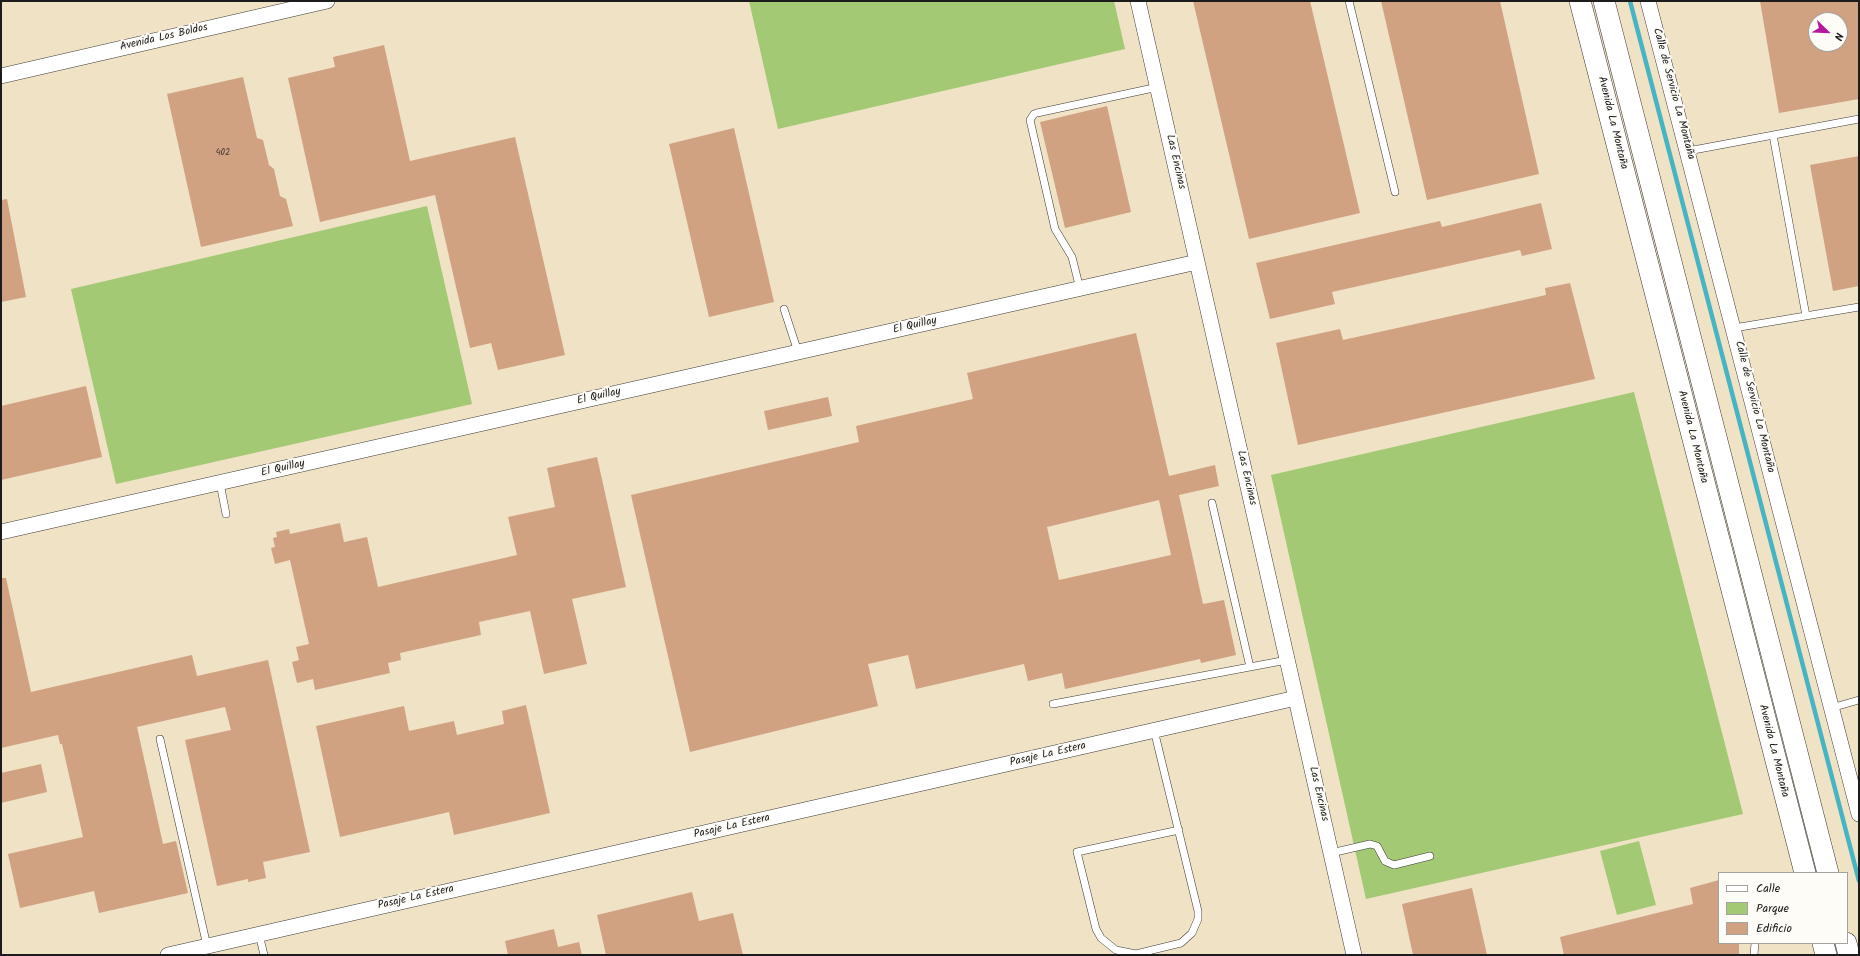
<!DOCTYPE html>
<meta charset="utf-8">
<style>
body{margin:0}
#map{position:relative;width:1860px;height:956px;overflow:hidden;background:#f0e2c5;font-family:Kalam,sans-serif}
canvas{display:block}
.frame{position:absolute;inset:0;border:2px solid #1c1c1c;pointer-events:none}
.legend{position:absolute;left:1718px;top:872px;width:130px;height:72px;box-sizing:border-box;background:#fdfcf7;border:1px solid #a3a29f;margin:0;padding:5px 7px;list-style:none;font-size:12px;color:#1c1c1c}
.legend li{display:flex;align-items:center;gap:8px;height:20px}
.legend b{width:20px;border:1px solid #a3a29f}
.north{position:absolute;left:1808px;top:12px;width:40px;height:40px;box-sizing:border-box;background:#fdfcf7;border:1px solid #a3a29f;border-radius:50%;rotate:113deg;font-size:11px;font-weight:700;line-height:16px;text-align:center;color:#1c1c1c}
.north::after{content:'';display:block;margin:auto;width:14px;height:18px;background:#b5179e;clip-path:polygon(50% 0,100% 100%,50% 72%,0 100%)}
</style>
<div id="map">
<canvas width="1860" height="956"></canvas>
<div class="frame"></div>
<ul class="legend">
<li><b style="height:5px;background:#fff"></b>Calle</li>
<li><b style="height:11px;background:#a3c974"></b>Parque</li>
<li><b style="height:11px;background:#d0a282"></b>Edificio</li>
</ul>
<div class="north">N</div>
</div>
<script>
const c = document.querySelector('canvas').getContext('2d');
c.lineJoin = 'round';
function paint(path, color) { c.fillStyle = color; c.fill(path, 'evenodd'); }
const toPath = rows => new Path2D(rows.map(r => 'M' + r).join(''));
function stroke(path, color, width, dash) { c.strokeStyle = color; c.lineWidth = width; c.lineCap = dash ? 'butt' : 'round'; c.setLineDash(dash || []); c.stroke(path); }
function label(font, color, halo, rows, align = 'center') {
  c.font = font + ' Kalam,sans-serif'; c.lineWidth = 4; c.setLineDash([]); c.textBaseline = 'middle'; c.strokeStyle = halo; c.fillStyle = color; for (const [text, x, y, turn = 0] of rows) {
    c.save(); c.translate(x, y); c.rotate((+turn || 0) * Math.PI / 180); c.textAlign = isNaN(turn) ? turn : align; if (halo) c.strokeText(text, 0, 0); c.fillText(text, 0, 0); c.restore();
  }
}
paint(toPath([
 [749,1,1114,1,1125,49,778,129],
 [427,206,472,404,116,484,71,289],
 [1634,392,1743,814,1366,899,1271,475],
 [1639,841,1656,905,1617,915,1600,851]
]), '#a3c974');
stroke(toPath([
 [1630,1,1859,881]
]), '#46b4c2', 4.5);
paint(toPath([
 [1193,1,1310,1,1360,213,1249,239],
 [1381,1,1500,1,1539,174,1427,200],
 [1760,1,1859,1,1859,99,1779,113],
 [1816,20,1840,20,1840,44,1816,44],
 [384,45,410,161,515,137,565,355,498,370,491,343,470,348,435,195,320,222,288,78,335,67,333,57],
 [243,77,257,138,263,140,269,165,274,169,280,196,286,199,293,226,201,247,167,94],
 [1107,106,1131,212,1065,228,1040,122],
 [734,128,774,302,709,317,669,144],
 [1859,156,1859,286,1833,291,1810,165],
 [7,199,26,297,1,302,1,200],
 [1541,203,1552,249,1522,256,1520,250,1332,292,1335,304,1270,319,1256,263,1440,221,1442,227],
 [1570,283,1595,379,1298,445,1276,343,1340,329,1343,340,1546,295,1545,288],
 [1136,333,1169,476,1215,465,1219,486,1179,495,1203,604,1224,600,1236,655,1201,663,1200,659,1065,689,1062,673,1028,681,1024,664,916,689,908,655,868,664,878,706,690,752,631,495,859,442,856,426,973,399,967,373],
 [1159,500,1171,555,1059,580,1047,527],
 [86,386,102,457,1,480,1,406],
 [828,397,832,416,768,430,764,411],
 [597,457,626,587,572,599,587,664,544,674,530,611,479,622,481,635,400,653,401,660,388,663,390,673,315,690,313,679,297,683,292,662,299,660,296,647,309,644,290,560,275,564,271,548,275,547,273,538,277,537,276,532,289,529,290,534,340,523,344,542,367,537,378,587,517,555,508,517,555,507,547,468],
 [1,578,6,578,31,692,192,655,197,676,268,660,310,852,263,862,266,878,248,882,248,879,217,886,185,740,231,730,225,707,137,727,163,844,176,841,188,893,99,913,94,891,20,908,8,854,83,837,62,744,60,744,58,735,1,748],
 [526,705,550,813,454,835,449,812,340,837,316,726,404,706,409,731,454,721,457,735,504,724,502,711],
 [41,764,47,792,1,803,1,773],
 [1719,880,1719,943,1739,943,1739,955,1564,955,1560,937,1693,904,1690,888],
 [1472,888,1487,955,1413,955,1402,904],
 [692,892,699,921,733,913,743,955,606,955,597,915],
 [554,929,558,947,579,942,582,955,508,955,505,941]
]), '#d0a282');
const service = toPath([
 [1349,1,1395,192],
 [1773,135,1806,316],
 [1688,151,1859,119],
 [1080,289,1072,257,1055,229,1030,120,1034,114,1037,113,1158,87],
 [784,309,798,352],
 [1734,328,1859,307],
 [220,483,226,514],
 [1212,503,1250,667],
 [1053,704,1287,660],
 [1831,708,1859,700],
 [1154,730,1198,911,1198,919,1192,933,1181,943,1136,954,1116,950,1101,938,1096,929,1077,852,1179,830],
 [160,739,207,946],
 [1331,853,1370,844,1377,846,1385,861,1394,865,1430,856],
 [259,934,264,955],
 [1754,955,1755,943]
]);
const minor = toPath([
 [1138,1,1354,955],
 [1648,1,1859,814],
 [1,76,327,1],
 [1,532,1197,262],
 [168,955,1296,698]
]);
const secondary = toPath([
 [1580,1,1805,873],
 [1604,1,1828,873],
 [1823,943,1826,955],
 [1846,943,1849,955]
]);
stroke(service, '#3c3a35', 8);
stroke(minor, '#3c3a35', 16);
stroke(secondary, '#3c3a35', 22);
stroke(service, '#fff', 7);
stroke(minor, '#fff', 15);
stroke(secondary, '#fff', 21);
label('9px', '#493e36', null, [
 ["402",223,153]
]);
label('11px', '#1c1c1c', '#fdfcf7', [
 ["Avenida Los Boldos",164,38,-13],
 ["Calle de Servicio La Montaña",1673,94,75],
 ["Avenida La Montaña",1612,123,76],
 ["Las Encinas",1175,162,77],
 ["El Quillay",915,326,-13],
 ["El Quillay",599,397,-13],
 ["Calle de Servicio La Montaña",1754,407,76],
 ["Avenida La Montaña",1692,437,76],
 ["El Quillay",283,469,-13],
 ["Las Encinas",1246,478,77],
 ["Avenida La Montaña",1773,751,76],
 ["Pasaje La Estera",1048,755,-13],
 ["Las Encinas",1318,794,77],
 ["Pasaje La Estera",732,827,-13],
 ["Pasaje La Estera",416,898,-13]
]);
</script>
